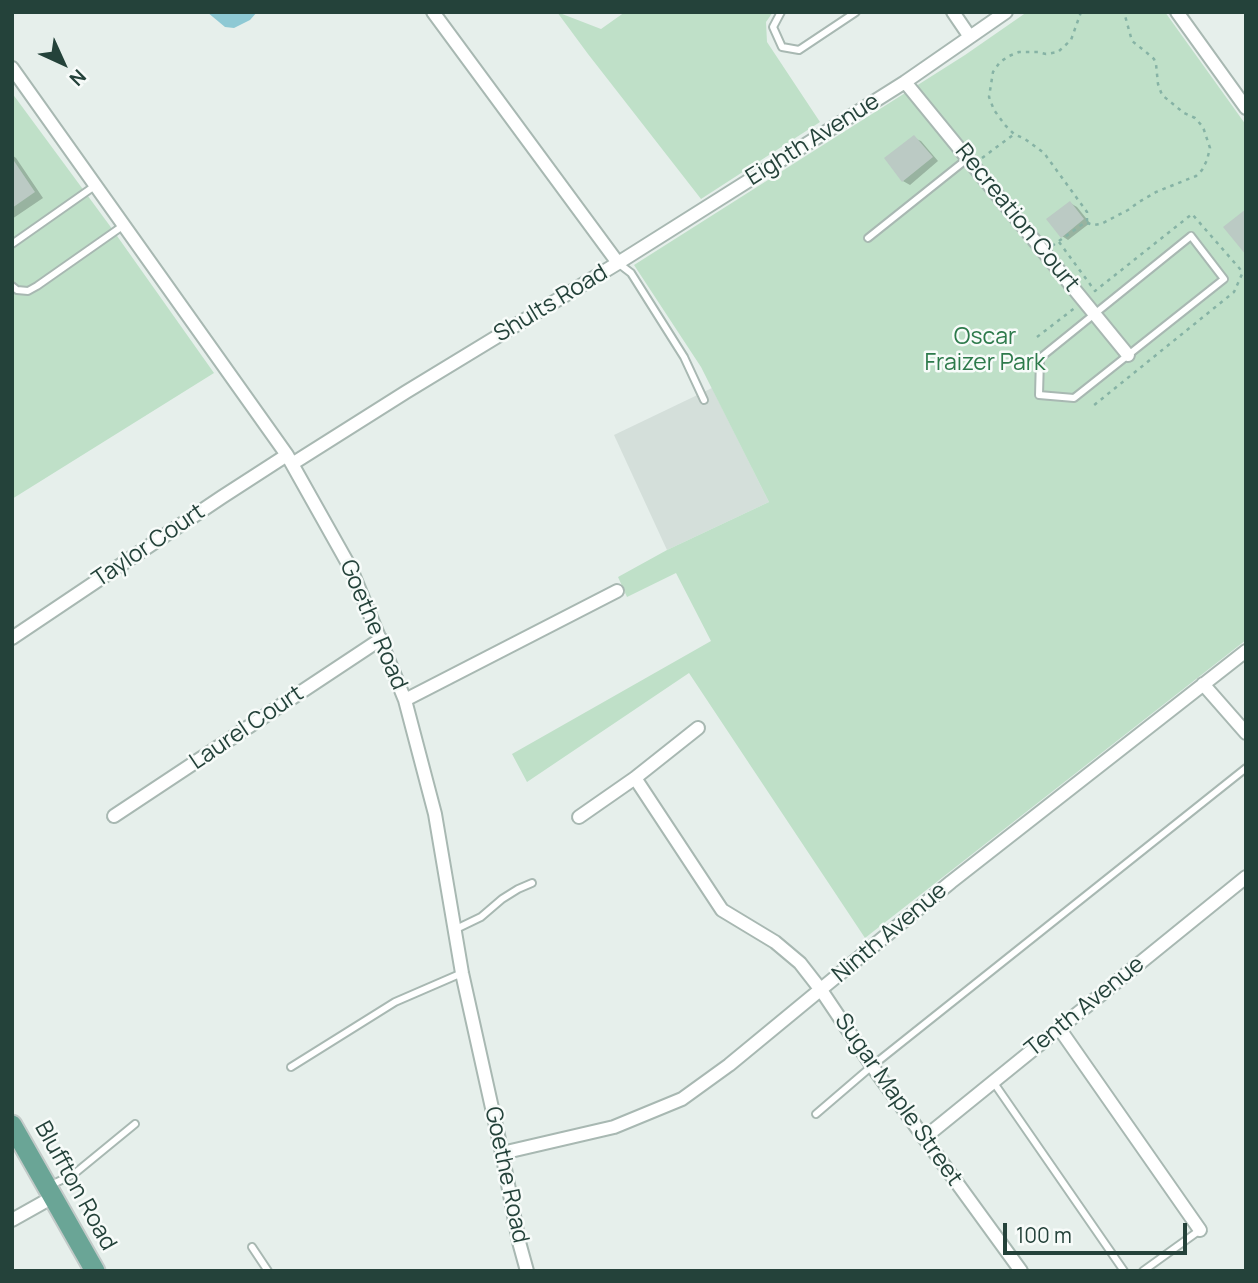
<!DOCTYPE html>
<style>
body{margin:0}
#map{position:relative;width:1258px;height:1283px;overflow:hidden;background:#e6efeb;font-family:Manrope,sans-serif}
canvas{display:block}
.frame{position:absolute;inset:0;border:14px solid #24423a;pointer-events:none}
.north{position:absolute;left:28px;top:28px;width:70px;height:70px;-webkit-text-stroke:5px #f7fbf9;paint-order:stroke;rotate:135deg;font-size:19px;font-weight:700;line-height:28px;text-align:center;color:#24423a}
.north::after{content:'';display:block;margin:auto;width:24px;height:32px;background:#24423a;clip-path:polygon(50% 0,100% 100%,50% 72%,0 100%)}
.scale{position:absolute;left:1003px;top:1223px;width:184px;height:32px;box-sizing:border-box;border:4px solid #24423a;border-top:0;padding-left:9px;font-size:21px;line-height:24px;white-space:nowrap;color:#24423a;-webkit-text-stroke:5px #f7fbf9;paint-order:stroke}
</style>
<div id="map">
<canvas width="1258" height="1283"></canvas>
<div class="frame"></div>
<div class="north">N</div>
<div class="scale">100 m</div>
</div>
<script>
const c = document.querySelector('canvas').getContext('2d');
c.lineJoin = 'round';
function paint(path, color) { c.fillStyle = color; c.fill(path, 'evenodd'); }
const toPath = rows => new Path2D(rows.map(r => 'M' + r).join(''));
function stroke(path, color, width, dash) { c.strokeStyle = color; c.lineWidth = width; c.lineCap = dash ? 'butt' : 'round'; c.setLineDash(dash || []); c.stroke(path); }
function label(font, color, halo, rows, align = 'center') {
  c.font = font + ' Manrope,sans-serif'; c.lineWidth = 5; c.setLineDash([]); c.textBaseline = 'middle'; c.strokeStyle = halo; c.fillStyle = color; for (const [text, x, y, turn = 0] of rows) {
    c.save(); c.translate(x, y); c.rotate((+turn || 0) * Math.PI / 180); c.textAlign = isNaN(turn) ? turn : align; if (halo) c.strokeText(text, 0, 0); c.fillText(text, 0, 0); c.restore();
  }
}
paint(toPath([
 [712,388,769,502,667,550,614,435]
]), '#d4dfda');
paint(toPath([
 [557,12,601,29,625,12,773,12,766,22,767,42,820,122,701,199,588,54],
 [1027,12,1165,12,1246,125,1246,640,865,938,689,673,527,782,512,754,711,641,676,573,627,597,618,577,667,550,769,502,701,367,634,265,965,55],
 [12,93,110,226,214,373,12,499]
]), '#bfe0c8');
paint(toPath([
 [207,12,257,12,250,20,234,28,225,27]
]), '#8ec9d4');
paint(toPath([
 [914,138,921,141,938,161,910,185,903,181],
 [12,155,16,158,43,198,12,219],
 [1070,203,1077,207,1090,223,1068,240,1062,236]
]), '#0003');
paint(toPath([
 [914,135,933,157,902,182,884,158],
 [12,158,35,192,12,208],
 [1070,201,1084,219,1061,238,1046,219],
 [1246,209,1246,255,1223,227]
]), '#bbcac4');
const lane = toPath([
 [781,12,773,27,782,47,799,50,856,12],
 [1191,236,1224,279,1074,398,1039,395,1040,358,1191,236],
 [868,238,967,159],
 [12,244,96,185],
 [618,263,631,273,684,357,704,400],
 [12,286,17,290,28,291,37,286,124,225],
 [454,930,481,917,502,899,518,889,532,883],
 [291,1067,395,1002,462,973],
 [994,1083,1124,1271],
 [816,1114,872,1066,1246,768],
 [49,1186,74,1174,135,1124],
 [252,1247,268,1271],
 [1143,1271,1200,1230]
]);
const street = toPath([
 [433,12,618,263],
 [953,12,970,37],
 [1177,12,1246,108],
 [12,68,287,455,351,569,405,700,435,814,462,973,502,1153,519,1242,527,1271],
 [905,82,1128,355],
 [292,464,406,392,618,263,905,82,1006,12],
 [12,638,222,497,287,455],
 [1203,684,1246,733],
 [405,700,617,591],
 [635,778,722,910,775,942,800,963,821,990,872,1066,1021,1271],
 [114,816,381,639],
 [579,817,635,778,698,728],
 [1059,1028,1200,1230],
 [924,1138,1246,877],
 [502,1153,614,1127,682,1099,729,1065,951,882,1246,651],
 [12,1220,53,1197]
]);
const primary = toPath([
 [12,1125,95,1271]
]);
stroke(lane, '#a8b8b2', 10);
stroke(street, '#a8b8b2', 16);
stroke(primary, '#c2cac8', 23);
stroke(toPath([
 [1081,12,1071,40,1058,52,1046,54,1038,52,1019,52,1009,56,1000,62,993,72,989,97,994,110,1005,125,1014,134,1025,139,1044,153,1087,212,1087,223],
 [982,158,1013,135],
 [1087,223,1094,225,1101,224,1128,210,1139,202,1156,192,1196,176,1202,170,1207,160,1210,148,1203,127,1195,118,1184,113,1162,95,1158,84,1156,64,1154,59,1146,52,1132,41,1124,12],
 [1059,242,1095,291,1192,214,1240,269,1242,274,1234,292,1093,406],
 [1052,246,1083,224,1087,223],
 [1037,337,1076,307]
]), '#86b3a5', 2.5, [3.5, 5]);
stroke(lane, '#fff', 6);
stroke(street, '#fff', 12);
stroke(primary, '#6aa596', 19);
label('23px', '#24423a', '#f7fbf9', [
 ["Eighth Avenue",813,140,-32],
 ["Recreation Court",1017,218,51],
 ["Shults Road",551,304,-31],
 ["Taylor Court",149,546,-34],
 ["Goethe Road",373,625,67],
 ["Laurel Court",247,728,-34],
 ["Ninth Avenue",890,933,-40],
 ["Tenth Avenue",1085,1007,-39],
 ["Sugar Maple Street",898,1100,55],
 ["Goethe Road",506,1175,78],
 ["Bluffton Road",75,1186,61]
]);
label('23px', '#2d7a4b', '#f7fbf9', [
 ["Oscar",985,338],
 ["Fraizer Park",985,364]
]);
</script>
